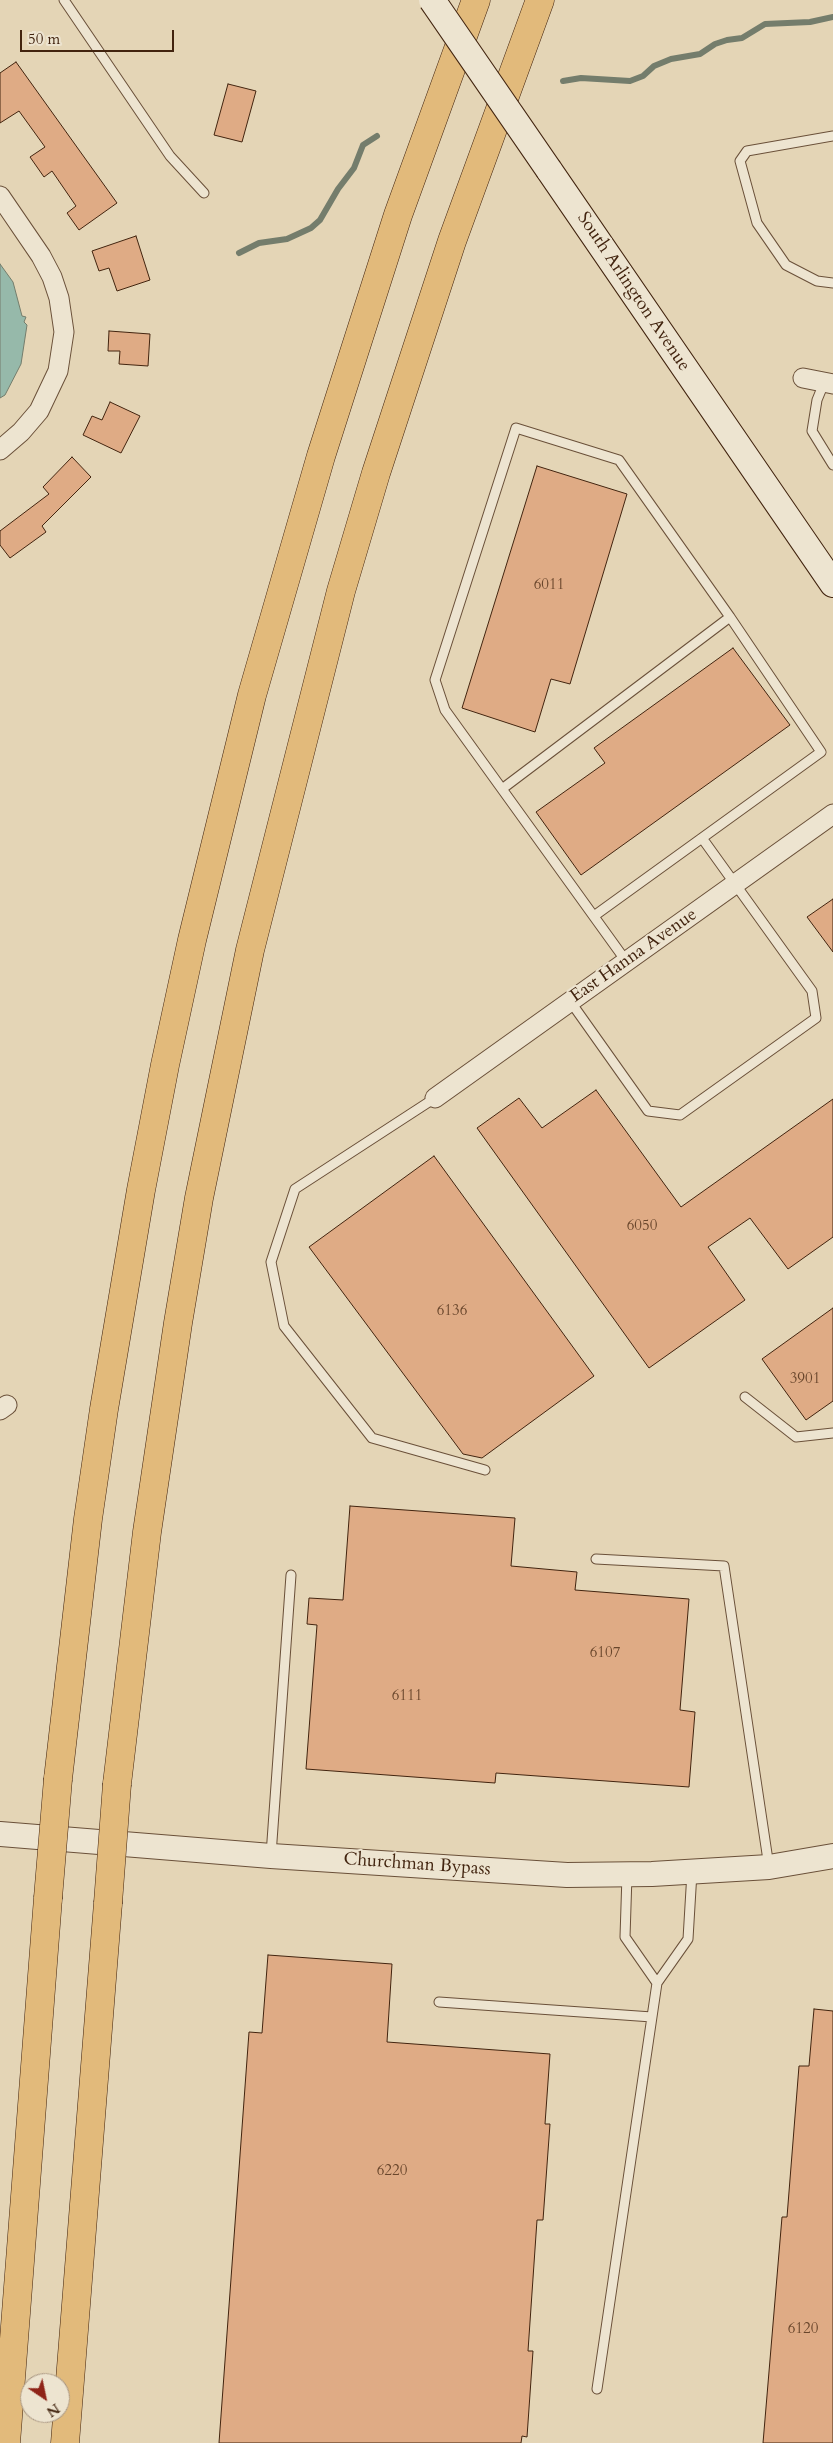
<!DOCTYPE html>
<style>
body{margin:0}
#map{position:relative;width:833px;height:2443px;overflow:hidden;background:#e4d5b6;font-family:Cardo,serif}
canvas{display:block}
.north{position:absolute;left:20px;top:2373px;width:50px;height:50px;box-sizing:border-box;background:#ede4d0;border:1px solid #a99783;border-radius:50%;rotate:146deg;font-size:14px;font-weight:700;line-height:20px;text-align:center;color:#42240f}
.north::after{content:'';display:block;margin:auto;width:18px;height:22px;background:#8f2418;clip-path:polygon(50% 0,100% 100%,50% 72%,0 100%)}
.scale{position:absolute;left:20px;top:30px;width:154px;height:22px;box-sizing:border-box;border:2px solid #42240f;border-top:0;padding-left:6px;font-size:15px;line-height:18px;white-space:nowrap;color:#42240f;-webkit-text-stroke:4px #ede4d0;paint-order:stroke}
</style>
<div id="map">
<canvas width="833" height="2443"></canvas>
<div class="north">N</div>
<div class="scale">50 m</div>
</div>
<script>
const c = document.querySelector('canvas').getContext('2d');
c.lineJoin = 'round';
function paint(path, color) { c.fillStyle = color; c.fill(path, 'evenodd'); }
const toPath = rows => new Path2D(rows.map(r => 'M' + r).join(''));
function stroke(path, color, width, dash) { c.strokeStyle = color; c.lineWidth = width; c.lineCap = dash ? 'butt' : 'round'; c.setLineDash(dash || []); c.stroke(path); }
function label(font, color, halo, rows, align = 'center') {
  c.font = font + ' Cardo,serif'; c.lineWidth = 4; c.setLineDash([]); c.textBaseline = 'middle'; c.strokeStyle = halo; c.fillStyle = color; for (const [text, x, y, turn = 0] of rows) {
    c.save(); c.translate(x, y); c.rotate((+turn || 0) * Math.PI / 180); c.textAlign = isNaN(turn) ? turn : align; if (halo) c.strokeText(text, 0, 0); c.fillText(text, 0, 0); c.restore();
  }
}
const water = toPath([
 [0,264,13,282,22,316,26,317,24,322,27,325,21,364,5,395,0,398,0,264]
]);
paint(water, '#96b9aa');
stroke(water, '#747d6c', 1);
stroke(toPath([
 [563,81,581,78,630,81,643,76,654,66,671,59,700,54,715,44,727,40,742,38,765,24,810,22,833,17],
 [239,253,259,243,287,239,311,228,320,220,338,189,354,168,363,145,377,136]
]), '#747d6c', 6);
const building = toPath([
 [16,62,117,203,79,230,67,213,76,206,52,171,44,177,30,157,45,147,19,111,0,123,0,73,16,62],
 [228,84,256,91,242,142,214,135,228,84],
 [136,236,150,280,117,291,109,268,99,271,92,251,136,236],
 [109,331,150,334,148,366,119,364,120,351,108,351,109,331],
 [110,402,140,416,121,453,83,435,92,416,102,420,110,402],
 [72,457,91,477,42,526,46,532,10,558,0,545,0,531,49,494,43,487,72,457],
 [537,466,627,494,570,684,551,679,535,732,462,708,537,466],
 [733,648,790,725,581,875,536,812,605,763,594,748,733,648],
 [833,899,833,952,807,917,833,899],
 [596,1090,681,1207,833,1099,833,1237,788,1269,750,1218,708,1247,745,1300,649,1368,477,1128,519,1098,542,1128,596,1090],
 [434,1156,594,1376,482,1458,463,1454,309,1247,434,1156],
 [833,1308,833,1401,806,1420,762,1359,833,1308],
 [350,1506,515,1518,511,1566,577,1572,575,1590,689,1599,680,1710,695,1712,689,1787,496,1773,495,1783,306,1769,317,1625,307,1624,309,1598,343,1600,350,1506],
 [268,1955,392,1964,387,2042,550,2054,545,2124,550,2124,543,2220,537,2220,528,2351,533,2351,527,2437,522,2436,521,2443,219,2443,249,2032,262,2033,268,1955],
 [814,2009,833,2011,833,2443,763,2443,782,2217,787,2217,799,2066,809,2066,814,2009]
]);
paint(building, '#dfab85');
stroke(building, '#42240f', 1);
const service = toPath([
 [64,0,170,156,204,193],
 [833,136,747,151,740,161,757,223,786,265,817,281,833,283],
 [824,383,817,400,812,431,833,465],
 [502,789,730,617],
 [594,916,702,838],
 [570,1001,648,1111,680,1115,816,1018,812,991,702,838,821,752,730,617,619,460,516,428,435,680,445,710,626,961],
 [435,1098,295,1189,271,1262,284,1326,372,1438,485,1470],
 [745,1397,796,1437,833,1433],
 [596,1559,724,1566,769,1867],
 [271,1855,291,1575],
 [657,1983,688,1939,692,1872],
 [439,2002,652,2017],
 [597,2389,657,1983,625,1937,627,1875]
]);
const minor = toPath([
 [0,196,41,256,52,277,59,298,64,332,58,371,39,411,21,432,0,450],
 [803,378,833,384],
 [435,1098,833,814],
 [0,1410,7,1405]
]);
const tertiary = toPath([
 [0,1834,271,1856,567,1875,652,1874,769,1867,833,1856]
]);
const secondary = toPath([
 [549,170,833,584]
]);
const motorway = toPath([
 [58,1779,88,1519,104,1409,141,1190,165,1065,192,940,252,695,321,456,398,215,476,0],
 [117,1784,147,1532,178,1323,199,1198,250,950,341,591,376,473,452,241,540,0],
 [6,2443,48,1898],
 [65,2443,108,1903]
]);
stroke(service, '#6a5039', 11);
stroke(minor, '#6a5039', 21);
stroke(tertiary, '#6a5039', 26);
stroke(secondary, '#42240f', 28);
stroke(motorway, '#42240f', 29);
stroke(service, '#ede4d0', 9);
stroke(minor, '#ede4d0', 19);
stroke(tertiary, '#ede4d0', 24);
stroke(secondary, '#ede4d0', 26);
stroke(motorway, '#e2ba7b', 28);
const secondaryBridge = toPath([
 [432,0,549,170]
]);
const motorwayBridge = toPath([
 [48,1898,58,1779],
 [108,1903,117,1784]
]);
stroke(secondaryBridge, '#42240f', 28, []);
stroke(motorwayBridge, '#42240f', 29, []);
stroke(secondaryBridge, '#ede4d0', 26);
stroke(motorwayBridge, '#e2ba7b', 28);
label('15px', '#69462c', null, [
 ["6011",549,586],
 ["6050",642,1227],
 ["6136",452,1312],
 ["3901",805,1380],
 ["6107",605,1654],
 ["6111",407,1697],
 ["6220",392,2172],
 ["6120",803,2330]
]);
label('18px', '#42240f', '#ede4d0', [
 ["South Arlington Avenue",633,292,56],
 ["East Hanna Avenue",634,956,-35],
 ["Churchman Bypass",417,1865,4]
]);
</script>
